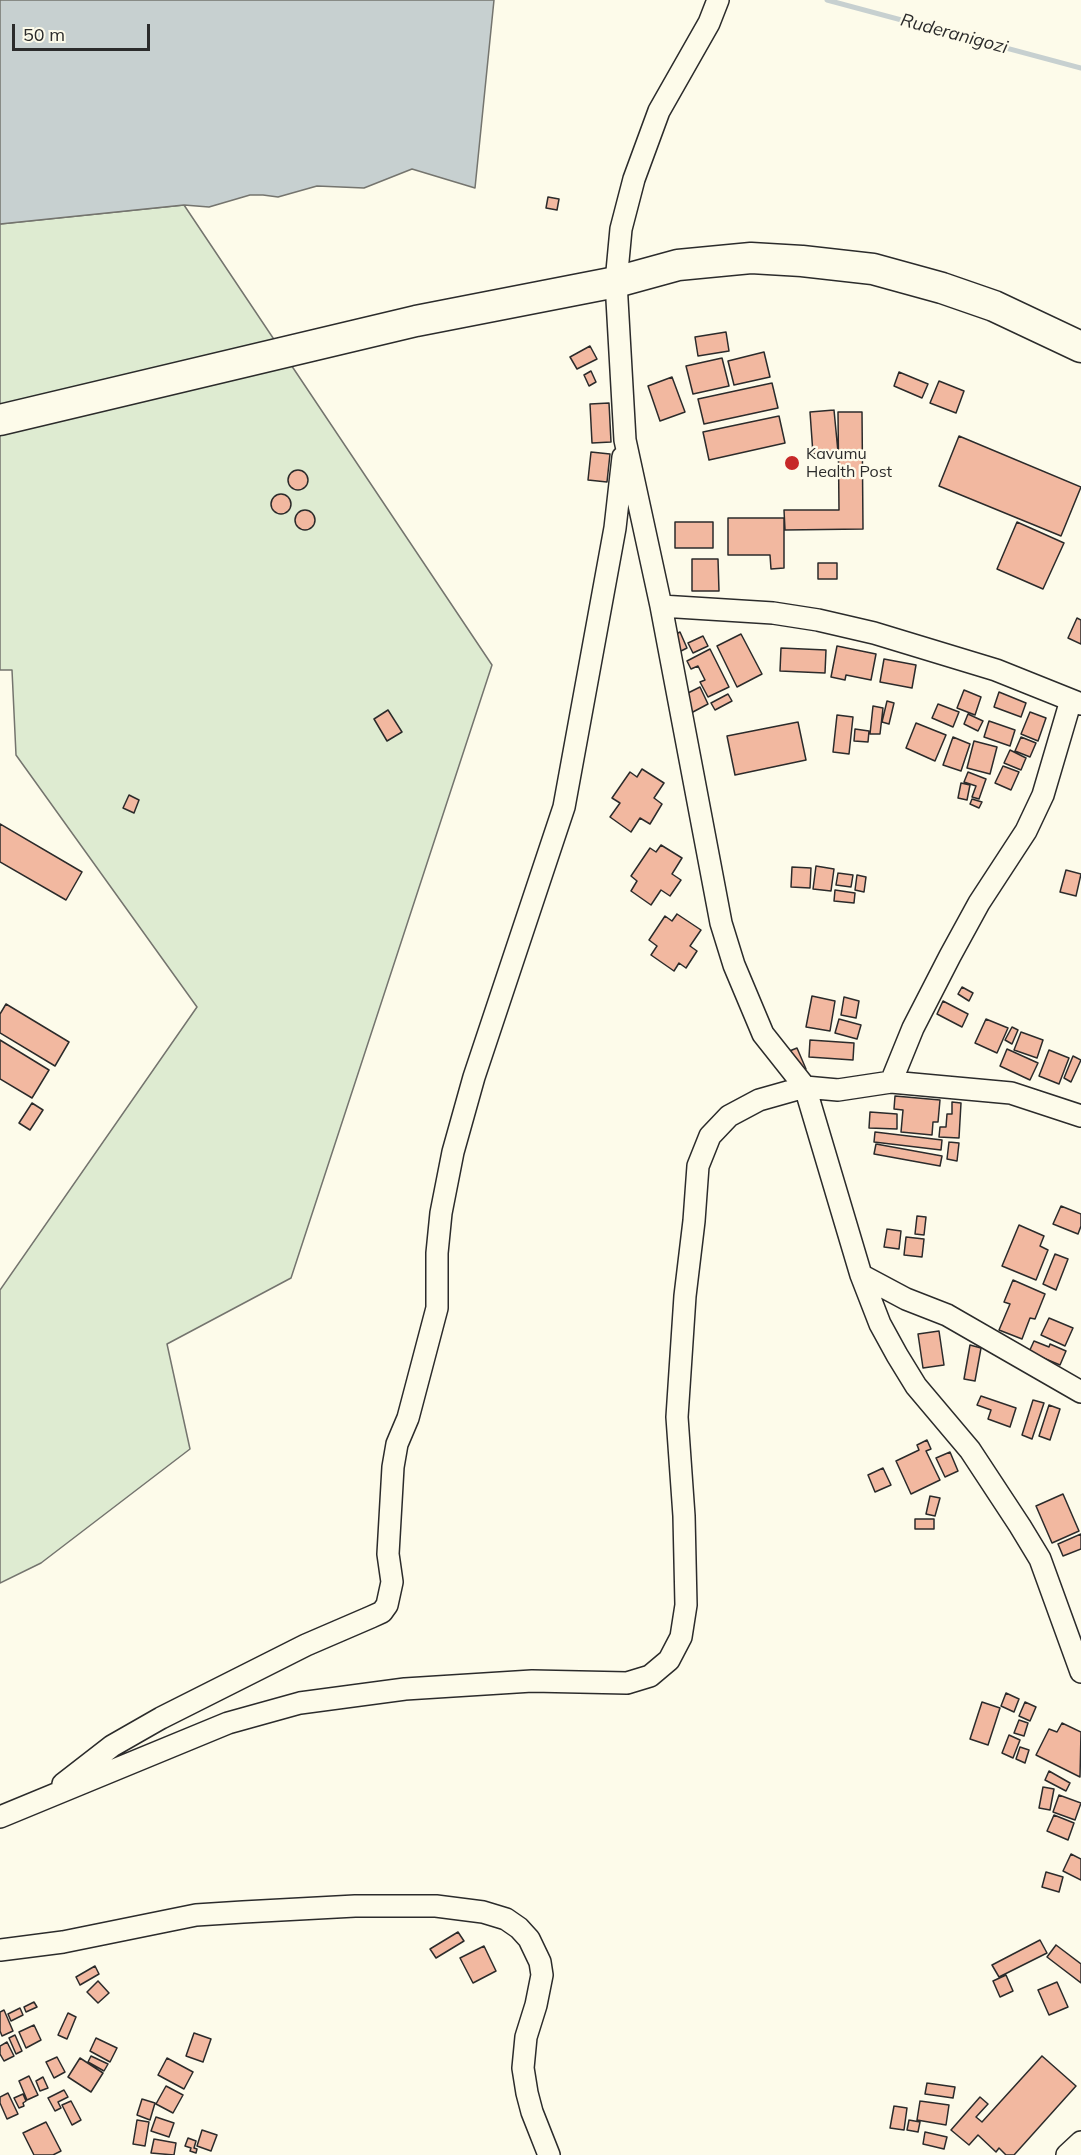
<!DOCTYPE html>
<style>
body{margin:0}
#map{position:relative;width:1081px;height:2155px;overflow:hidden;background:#fdfbea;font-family:Mulish,sans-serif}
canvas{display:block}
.scale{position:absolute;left:12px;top:24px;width:138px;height:27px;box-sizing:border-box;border:3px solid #2b2b2b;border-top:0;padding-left:8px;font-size:18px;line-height:21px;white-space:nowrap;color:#2b2b2b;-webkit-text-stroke:4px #fdfbea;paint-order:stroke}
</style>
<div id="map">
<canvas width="1081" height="2155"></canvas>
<div class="scale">50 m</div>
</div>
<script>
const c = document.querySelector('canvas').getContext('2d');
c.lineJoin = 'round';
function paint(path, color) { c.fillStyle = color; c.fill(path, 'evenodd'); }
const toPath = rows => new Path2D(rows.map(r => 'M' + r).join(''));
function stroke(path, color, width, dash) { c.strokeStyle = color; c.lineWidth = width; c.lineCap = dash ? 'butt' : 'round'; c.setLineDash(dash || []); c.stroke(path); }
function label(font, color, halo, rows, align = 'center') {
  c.font = font + ' Mulish,sans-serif'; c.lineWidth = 4.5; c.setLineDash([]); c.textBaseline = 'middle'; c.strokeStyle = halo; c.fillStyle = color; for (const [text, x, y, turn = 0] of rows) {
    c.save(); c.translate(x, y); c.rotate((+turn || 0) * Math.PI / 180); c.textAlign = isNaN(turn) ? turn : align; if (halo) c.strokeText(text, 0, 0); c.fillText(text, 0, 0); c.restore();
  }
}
const green = toPath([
 [184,205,492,665,291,1278,167,1344,190,1449,41,1563,0,1583,0,1290,197,1007,16,755,12,670,0,670,0,224,184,205]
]);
paint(green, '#deebd1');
stroke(green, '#74746e', 1.5);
const water = toPath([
 [0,0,494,0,475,188,412,169,364,188,317,186,278,197,263,195,250,195,209,207,184,205,0,224,0,0]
]);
paint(water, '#c7d0d0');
stroke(water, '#74746e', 1.5);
stroke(toPath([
 [827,0,1081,68]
]), '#c7d0d0', 5);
const building = toPath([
 [548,197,559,199,557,210,546,208,548,197],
 [726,332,729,351,698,356,695,337,726,332],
 [590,346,597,359,577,369,570,357,590,346],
 [764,352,770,377,734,385,728,361,764,352],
 [722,358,729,386,693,394,686,366,722,358],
 [591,371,596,382,589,386,584,375,591,371],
 [899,372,928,384,922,398,894,386,899,372],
 [672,377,685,412,660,421,648,386,672,377],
 [939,381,964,391,956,413,930,403,939,381],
 [772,383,778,408,704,424,698,399,772,383],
 [609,403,611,442,592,443,590,404,609,403],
 [834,410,838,452,813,454,810,412,834,410],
 [838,412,862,412,863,529,785,530,784,510,839,510,838,412],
 [779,416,785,443,709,460,703,432,779,416],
 [959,436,1081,487,1061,536,939,486,959,436],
 [591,452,610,454,607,482,588,480,591,452],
 '288 480a10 10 0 1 1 20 0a10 10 0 1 1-20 0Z',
 '271 504a10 10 0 1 1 20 0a10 10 0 1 1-20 0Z',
 '295 520a10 10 0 1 1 20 0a10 10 0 1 1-20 0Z',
 [728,518,784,518,784,568,771,569,770,555,728,555,728,518],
 [675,522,713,522,713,548,675,548,675,522],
 [1017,522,1064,543,1043,589,997,569,1017,522],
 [692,559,718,559,719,591,692,591,692,559],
 [818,563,837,563,837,579,818,579,818,563],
 [1077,618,1081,620,1081,644,1068,638,1077,618],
 [680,632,687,648,679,652,672,636,680,632],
 [741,634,762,674,737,687,717,646,741,634],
 [703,636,708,646,693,653,688,643,703,636],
 [837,646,876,654,871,680,846,675,845,680,831,677,837,646],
 [781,648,826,650,825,673,780,671,781,648],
 [710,649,729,687,708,697,700,682,705,680,698,666,691,669,687,661,710,649],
 [884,659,916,665,912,688,880,682,884,659],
 [700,687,708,704,691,713,682,696,700,687],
 [964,690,981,697,975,715,957,708,964,690],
 [999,692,1026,703,1021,717,994,707,999,692],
 [728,694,732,701,715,710,711,703,728,694],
 [887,701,894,703,889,724,882,722,887,701],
 [938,704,959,712,953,727,932,718,938,704],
 [873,706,883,708,880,734,870,734,873,706],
 [388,710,402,732,387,741,374,719,388,710],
 [1030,712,1046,718,1038,741,1021,734,1030,712],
 [968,714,983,721,978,731,964,724,968,714],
 [837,715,853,717,849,754,833,752,837,715],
 [989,721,1015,730,1010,746,984,737,989,721],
 [798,722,806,760,735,775,727,736,798,722],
 [916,723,946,735,935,761,906,748,916,723],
 [855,729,869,731,868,742,854,741,855,729],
 [953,737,970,744,961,771,943,765,953,737],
 [1021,737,1036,743,1030,757,1015,751,1021,737],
 [974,741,997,747,990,774,967,768,974,741],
 [1010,750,1026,758,1021,770,1004,763,1010,750],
 [1003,766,1019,772,1011,790,995,783,1003,766],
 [642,769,664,783,654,798,662,804,650,824,640,818,631,832,610,817,620,803,612,798,630,772,637,777,642,769],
 [968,772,986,779,979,799,972,797,976,786,964,782,968,772],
 [961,783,970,785,967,800,958,798,961,783],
 [129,795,139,800,134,813,123,808,129,795],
 [972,799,982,802,979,808,970,804,972,799],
 [0,824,82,872,66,900,0,862,0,824],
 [661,845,682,858,672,874,681,880,670,896,661,890,651,905,631,891,637,881,631,876,650,848,656,852,661,845],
 [816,866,834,869,831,891,813,889,816,866],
 [792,867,811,868,810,888,791,887,792,867],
 [1066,870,1081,874,1076,896,1060,892,1066,870],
 [838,873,853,875,851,887,836,885,838,873],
 [857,875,866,877,864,892,855,890,857,875],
 [835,890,855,893,854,903,834,901,835,890],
 [677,914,701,930,690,946,697,951,686,968,679,963,674,971,651,955,657,946,649,940,665,916,672,921,677,914],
 [962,987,973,993,969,1001,958,994,962,987],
 [812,996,835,1001,830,1031,806,1027,812,996],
 [844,997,859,1001,856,1018,841,1015,844,997],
 [943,1001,968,1014,962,1027,937,1014,943,1001],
 [6,1004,69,1042,55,1066,0,1033,0,1014,6,1004],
 [839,1019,861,1025,857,1039,835,1033,839,1019],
 [986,1019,1008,1028,997,1053,975,1043,986,1019],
 [1012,1027,1018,1030,1012,1044,1005,1040,1012,1027],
 [1021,1032,1043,1040,1037,1058,1014,1050,1021,1032],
 [0,1040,49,1070,32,1098,0,1079,0,1040],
 [810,1040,854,1043,853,1060,809,1057,810,1040],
 [797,1048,806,1069,796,1073,787,1052,797,1048],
 [1007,1049,1038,1063,1030,1080,1000,1066,1007,1049],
 [1049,1050,1069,1058,1059,1084,1039,1076,1049,1050],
 [1073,1056,1081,1060,1071,1082,1064,1078,1073,1056],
 [895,1096,940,1100,938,1122,933,1122,932,1135,901,1132,903,1110,894,1109,895,1096],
 [952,1102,961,1103,959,1138,939,1137,940,1127,946,1127,947,1114,952,1114,952,1102],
 [32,1103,43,1110,30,1130,19,1123,32,1103],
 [870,1112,897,1114,897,1129,869,1128,870,1112],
 [875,1132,942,1140,941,1150,874,1142,875,1132],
 [949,1142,959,1143,957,1161,947,1159,949,1142],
 [876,1144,942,1156,940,1166,874,1154,876,1144],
 [1061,1206,1081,1214,1081,1226,1078,1234,1053,1224,1061,1206],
 [917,1216,926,1217,924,1235,915,1234,917,1216],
 [1019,1225,1044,1236,1040,1246,1048,1250,1036,1280,1002,1266,1019,1225],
 [887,1229,901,1231,899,1249,884,1247,887,1229],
 [906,1237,924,1239,922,1257,904,1255,906,1237],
 [1055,1254,1068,1259,1056,1290,1043,1284,1055,1254],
 [1013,1280,1045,1294,1035,1319,1030,1318,1022,1339,999,1330,1010,1304,1004,1302,1013,1280],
 [1049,1318,1073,1328,1065,1346,1041,1335,1049,1318],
 [939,1331,944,1365,923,1368,918,1334,939,1331],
 [1034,1341,1049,1347,1050,1344,1066,1351,1060,1365,1029,1352,1034,1341],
 [970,1345,981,1348,975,1381,964,1379,970,1345],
 [981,1396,1016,1408,1010,1427,988,1419,991,1410,977,1405,981,1396],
 [1033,1400,1044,1403,1032,1439,1022,1435,1033,1400],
 [1049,1405,1060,1409,1050,1440,1039,1436,1049,1405],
 [927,1440,931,1449,926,1451,940,1480,911,1494,896,1461,919,1450,917,1445,927,1440],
 [950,1452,958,1471,945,1477,936,1458,950,1452],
 [883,1468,891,1485,875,1492,868,1475,883,1468],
 [1063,1494,1079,1531,1052,1543,1036,1506,1063,1494],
 [930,1496,940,1498,935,1516,926,1514,930,1496],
 [915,1519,934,1519,934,1529,915,1529,915,1519],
 [1081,1534,1081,1549,1063,1556,1058,1544,1081,1534],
 [1006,1693,1019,1699,1014,1712,1001,1706,1006,1693],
 [982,1702,1000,1708,988,1745,970,1739,982,1702],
 [1025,1702,1036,1707,1030,1721,1019,1716,1025,1702],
 [1019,1720,1028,1723,1024,1736,1014,1733,1019,1720],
 [1062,1723,1081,1732,1080,1777,1036,1755,1049,1729,1057,1732,1062,1723],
 [1009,1735,1020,1740,1013,1758,1002,1753,1009,1735],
 [1020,1747,1029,1750,1025,1763,1016,1759,1020,1747],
 [1049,1771,1070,1783,1066,1791,1045,1780,1049,1771],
 [1043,1787,1054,1789,1050,1810,1039,1808,1043,1787],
 [1059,1795,1081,1803,1075,1820,1053,1812,1059,1795],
 [1054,1815,1074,1823,1068,1840,1047,1831,1054,1815],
 [1071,1854,1081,1859,1081,1880,1063,1871,1071,1854],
 [1046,1872,1063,1877,1059,1892,1042,1887,1046,1872],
 [458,1932,464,1941,436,1958,430,1949,458,1932],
 [1040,1940,1047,1953,999,1977,992,1965,1040,1940],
 [1056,1945,1081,1964,1081,1983,1047,1957,1056,1945],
 [484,1946,496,1971,473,1983,460,1958,484,1946],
 [95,1966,99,1974,80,1985,76,1977,95,1966],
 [1006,1975,1013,1991,1000,1997,993,1981,1006,1975],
 [98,1981,109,1993,98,2003,87,1992,98,1981],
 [1057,1982,1068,2007,1049,2015,1038,1990,1057,1982],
 [34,2002,37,2007,26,2012,24,2007,34,2002],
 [20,2008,23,2015,11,2021,8,2014,20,2008],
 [4,2010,13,2031,2,2036,0,2031,0,2012,4,2010],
 [68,2013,76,2017,67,2039,58,2035,68,2013],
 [34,2025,41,2040,26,2048,19,2032,34,2025],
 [194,2033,211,2039,203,2062,186,2056,194,2033],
 [15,2035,22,2051,16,2054,9,2038,15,2035],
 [96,2038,117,2048,110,2062,90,2051,96,2038],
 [7,2042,14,2056,4,2061,0,2054,0,2046,7,2042],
 [91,2056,108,2064,104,2071,88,2062,91,2056],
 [1042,2056,1076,2086,1014,2155,1006,2155,999,2148,996,2152,978,2135,969,2145,951,2130,980,2097,988,2104,976,2117,982,2122,1042,2056],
 [57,2057,65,2072,54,2078,46,2062,57,2057],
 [80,2058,103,2073,91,2092,68,2077,80,2058],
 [167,2058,193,2072,184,2089,158,2075,167,2058],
 [29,2076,38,2095,27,2100,19,2081,29,2076],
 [43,2077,48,2088,40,2091,36,2081,43,2077],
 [927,2083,955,2087,953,2098,925,2094,927,2083],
 [166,2086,183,2095,173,2113,156,2104,166,2086],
 [64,2090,68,2097,58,2102,61,2108,55,2111,48,2098,64,2090],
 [8,2093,18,2114,7,2119,0,2103,0,2097,8,2093],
 [23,2094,26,2101,23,2103,24,2106,19,2108,14,2098,23,2094],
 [142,2099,155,2103,150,2120,137,2115,142,2099],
 [71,2101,81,2120,72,2125,62,2105,71,2101],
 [920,2101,949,2105,946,2125,917,2120,920,2101],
 [894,2106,907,2108,904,2130,890,2128,894,2106],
 [156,2117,174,2123,169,2137,151,2131,156,2117],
 [137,2120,149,2122,145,2146,133,2144,137,2120],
 [909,2120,920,2122,918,2132,907,2130,909,2120],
 [46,2122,61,2151,53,2155,34,2155,23,2133,46,2122],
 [202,2130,217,2135,211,2151,197,2146,202,2130],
 [925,2132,947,2137,944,2149,923,2144,925,2132],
 [188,2138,196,2141,194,2148,197,2149,196,2153,190,2151,191,2148,185,2146,188,2138],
 [154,2139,176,2143,174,2155,151,2153,154,2139]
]);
paint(building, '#f2b8a0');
stroke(building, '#2b2b2b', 1.5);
const minor = toPath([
 [718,0,709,23,659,111,634,179,621,229,616,282,625,440,661,606,721,923,734,965,763,1034,805,1087,861,1275,880,1324,897,1355,916,1386,970,1450,1020,1526,1040,1559,1081,1672],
 [661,606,773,613,818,620,874,633,996,670,1081,704],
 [891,1082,913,1028,950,956,979,903,1026,831,1043,795,1071,700],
 [861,1275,906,1299,947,1315,1081,1392],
 [63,1784,112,1746,161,1718,306,1645,371,1617,382,1612,387,1605,392,1582,388,1554,393,1467,397,1444,408,1418,437,1308,437,1253,441,1213,453,1152,474,1077,564,807,615,528,623,457],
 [0,1817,228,1723,300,1703,405,1689,532,1681,627,1683,650,1676,669,1660,681,1637,686,1605,684,1516,677,1417,685,1296,694,1221,698,1166,710,1136,729,1116,759,1100,805,1087,838,1090,891,1082,1011,1093,1081,1116],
 [0,1950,63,1942,196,1915,243,1912,355,1906,436,1906,483,1912,506,1919,519,1928,529,1939,540,1962,542,1975,536,2005,526,2037,523,2068,527,2093,532,2112,549,2155],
 [1067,2155,1081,2142]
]);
const highway = toPath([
 [0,420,416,321,616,282,678,265,751,258,802,261,873,269,942,288,994,306,1081,347]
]);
stroke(minor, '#2b2b2b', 24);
stroke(highway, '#2b2b2b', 33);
stroke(minor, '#fdfbea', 21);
stroke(highway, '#fdfbea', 30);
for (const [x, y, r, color] of [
 [792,463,8,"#c62828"]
]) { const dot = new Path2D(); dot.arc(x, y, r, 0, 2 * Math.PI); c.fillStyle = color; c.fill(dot); stroke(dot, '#fdfbea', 2); }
label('16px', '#2b2b2b', '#fdfbea', [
 ["Kavumu",806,454],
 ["Health Post",806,472]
], 'left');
label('italic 18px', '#2b2b2b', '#fdfbea', [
 ["Ruderanigozi",954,34,15]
]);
</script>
